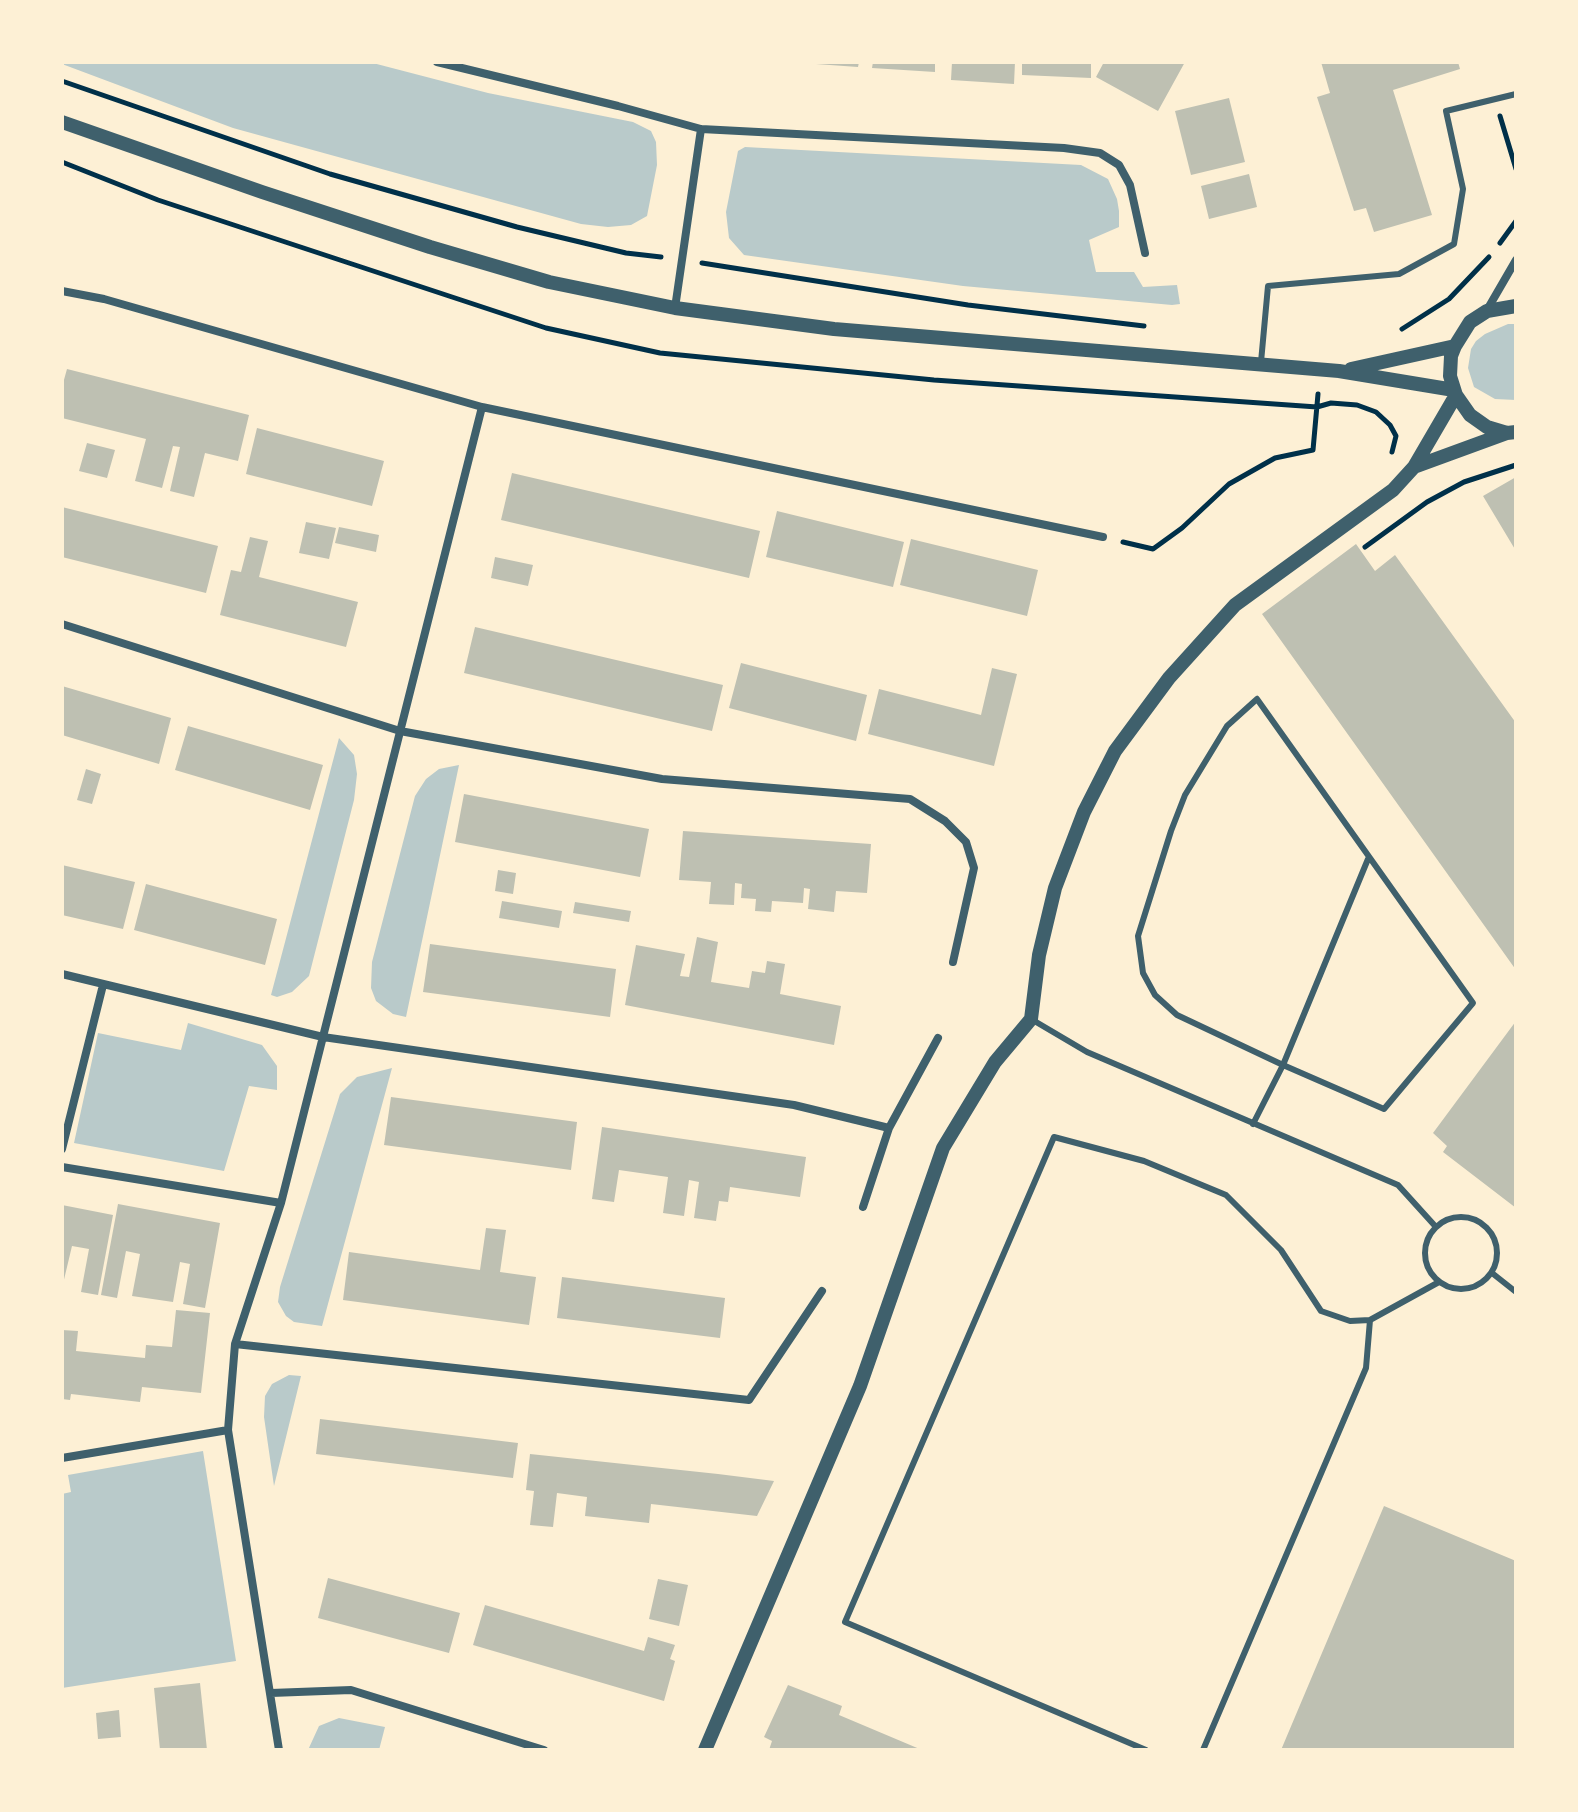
<!DOCTYPE html>
<style>
body{margin:0}
#map{position:relative;width:1578px;height:1812px;overflow:hidden;background:#fdf0d5;font-family:"Source Serif 4",serif}
canvas{display:block}
.frame{position:absolute;inset:0;border:64px solid #fdf0d5;pointer-events:none}
</style>
<div id="map">
<canvas width="1578" height="1812"></canvas>
<div class="frame"></div>
</div>
<script>
const c = document.querySelector('canvas').getContext('2d');
c.lineJoin = 'round';
function paint(path, color) { c.fillStyle = color; c.fill(path, 'evenodd'); }
const toPath = rows => new Path2D(rows.map(r => 'M' + r).join(''));
function stroke(path, color, width, dash) { c.strokeStyle = color; c.lineWidth = width; c.lineCap = dash ? 'butt' : 'round'; c.setLineDash(dash || []); c.stroke(path); }
paint(toPath([
 [62,62,369,62,488,93,633,122,651,131,656,142,657,165,647,216,631,225,608,227,581,224,233,128,62,64],
 [745,147,1081,165,1108,179,1117,199,1119,211,1119,227,1089,240,1096,272,1134,272,1143,287,1177,285,1180,304,1172,305,963,286,744,255,729,238,726,212,738,151],
 [1508,324,1516,324,1516,400,1495,399,1474,387,1468,368,1471,349,1476,341,1485,334],
 [339,738,354,755,357,774,354,800,309,976,292,992,277,997,271,995],
 [459,765,406,1017,393,1014,376,1001,371,988,372,962,415,796,426,779,439,769],
 [188,1023,262,1045,277,1066,277,1090,249,1086,224,1171,74,1143,98,1033,181,1050],
 [392,1068,322,1326,294,1322,286,1316,278,1302,280,1287,340,1094,357,1077],
 [289,1375,301,1376,274,1486,264,1417,265,1396,272,1384],
 [203,1451,236,1661,62,1688,62,1494,71,1492,68,1475],
 [339,1718,385,1727,379,1750,308,1750,319,1726]
]), '#b9caca');
paint(toPath([
 [816,62,859,62,858,67,816,64],
 [873,62,935,62,935,72,872,68],
 [952,62,1015,62,1014,84,951,80],
 [1022,62,1091,62,1091,78,1022,75],
 [1104,62,1185,62,1158,111,1096,77],
 [1321,62,1458,62,1460,69,1393,90,1432,215,1374,232,1366,208,1354,211,1317,97,1330,93],
 [1229,98,1245,162,1191,175,1175,111],
 [1249,174,1257,207,1209,219,1201,186],
 [67,369,249,415,238,461,205,453,194,497,170,491,180,447,173,446,162,488,135,481,146,439,62,418,62,387],
 [257,428,384,461,372,506,246,474],
 [87,443,115,450,107,478,79,471],
 [512,473,760,531,749,578,501,520],
 [1516,477,1516,551,1483,496],
 [62,507,218,546,206,593,62,557],
 [777,511,904,542,893,587,766,557],
 [306,522,336,528,329,559,299,553],
 [339,527,379,535,376,552,335,543],
 [250,537,268,541,259,577,358,602,346,647,220,615,231,570,241,572],
 [911,539,1038,570,1027,616,900,585],
 [1356,544,1375,571,1395,555,1516,723,1516,970,1262,614],
 [495,557,533,565,528,586,491,578],
 [475,627,723,685,712,731,464,673],
 [741,663,867,695,856,741,729,708],
 [992,668,1017,674,994,766,868,734,879,689,981,715],
 [62,686,171,718,159,764,62,735],
 [188,726,323,765,310,810,175,770],
 [86,769,101,774,92,804,77,800],
 [464,794,649,829,640,877,455,842],
 [683,831,871,844,867,893,836,891,834,912,808,909,810,889,804,888,803,903,772,901,771,912,755,911,756,899,741,898,742,884,735,883,734,905,709,904,711,882,679,880],
 [62,865,135,882,123,929,62,915],
 [498,870,516,873,513,894,495,891],
 [146,884,277,919,265,965,134,930],
 [502,901,562,911,559,928,499,918],
 [575,902,631,911,629,922,573,913],
 [697,937,718,942,711,982,749,988,752,971,765,973,767,961,785,964,780,994,841,1006,834,1045,625,1005,636,945,685,954,680,976,689,977],
 [430,944,616,969,610,1017,423,992],
 [1516,1021,1516,1208,1443,1152,1447,1146,1433,1133],
 [391,1097,577,1122,571,1170,384,1145],
 [602,1127,806,1157,800,1197,730,1187,728,1202,719,1201,716,1221,694,1218,699,1182,689,1180,684,1216,663,1213,668,1177,619,1170,614,1202,592,1199],
 [118,1204,220,1223,205,1308,183,1304,190,1264,180,1262,173,1302,132,1296,140,1254,126,1251,117,1298,101,1295],
 [62,1205,113,1215,98,1295,81,1292,89,1249,72,1246,62,1288],
 [486,1228,506,1230,500,1272,536,1277,529,1325,343,1300,349,1252,480,1270],
 [562,1277,725,1298,720,1338,557,1318],
 [176,1310,210,1313,201,1393,142,1387,140,1402,71,1394,70,1400,62,1399,62,1330,78,1331,76,1351,145,1358,146,1345,172,1347],
 [320,1419,518,1443,513,1478,316,1454],
 [530,1454,718,1474,774,1481,757,1516,651,1504,649,1523,585,1516,587,1497,557,1493,553,1527,530,1525,534,1491,526,1490],
 [1384,1506,1516,1561,1516,1750,1281,1750],
 [328,1578,460,1613,449,1653,318,1618],
 [658,1579,688,1585,679,1626,649,1619],
 [485,1605,644,1651,648,1637,675,1645,670,1659,675,1661,664,1701,473,1645],
 [200,1683,207,1750,160,1750,154,1688],
 [788,1685,842,1706,839,1715,922,1750,769,1750,772,1741,764,1737],
 [119,1710,121,1737,98,1739,96,1713]
]), '#bec0b2');
stroke(toPath([
 [62,81,330,174,517,227,626,253,661,257],
 [1500,116,1516,169],
 [62,162,158,200,546,328,660,353,934,380,1317,407,1331,403,1357,405,1376,412,1390,425,1396,436,1392,452],
 [1500,243,1516,221],
 [702,263,968,305,1144,326],
 [1402,329,1449,299,1489,257],
 [1123,542,1153,549,1182,528,1229,484,1275,458,1313,450,1318,394],
 [1365,547,1427,502,1464,482,1516,465]
]), '#003049', 5);
stroke(toPath([
 [1261,362,1268,286,1399,274,1454,244,1463,189,1446,111,1516,94],
 [1257,699,1473,1003,1384,1109,1283,1065,1177,1015,1155,995,1143,973,1138,936,1171,831,1185,795,1227,726,1257,699],
 [1031,1019,1087,1052,1398,1185,1436,1227],
 [1253,1124,1283,1065,1368,859],
 '1425 1253a36 36 0 1 1 72 0a36 36 0 1 1-72 0Z',
 [1492,1273,1516,1292],
 [1370,1320,1439,1282],
 [1146,1750,845,1622,1054,1137,1144,1161,1226,1195,1281,1250,1321,1311,1350,1321,1370,1320,1366,1368,1203,1750]
]), '#3f606c', 6);
stroke(toPath([
 [437,62,618,106,701,129,1064,148,1100,153,1119,165,1130,185,1145,253],
 [62,291,104,299,482,407,1103,537],
 [675,308,701,129],
 [1487,310,1516,260],
 [62,624,400,731,662,779,910,799,945,821,966,842,974,868,953,962],
 [62,974,323,1037,794,1105,889,1128,863,1207],
 [889,1128,938,1038],
 [62,1149,103,985],
 [62,1167,281,1203],
 [235,1344,749,1400,822,1291],
 [62,1458,228,1430],
 [271,1693,351,1690,544,1750],
 [279,1750,228,1430,235,1344,281,1203,482,407]
]), '#3f606c', 8);
stroke(toPath([
 [62,122,262,192,430,247,549,282,675,308,834,329,1339,371,1454,390],
 [1516,306,1487,311,1470,322,1455,346,1451,356,1450,376,1456,395,1470,415,1487,427,1507,433,1516,432],
 [1351,369,1455,346],
 [1414,467,1507,433],
 [705,1750,860,1386,943,1148,995,1062,1031,1019,1039,955,1055,888,1084,812,1115,751,1169,678,1235,605,1393,490,1414,467,1456,395]
]), '#3f606c', 14);
</script>
